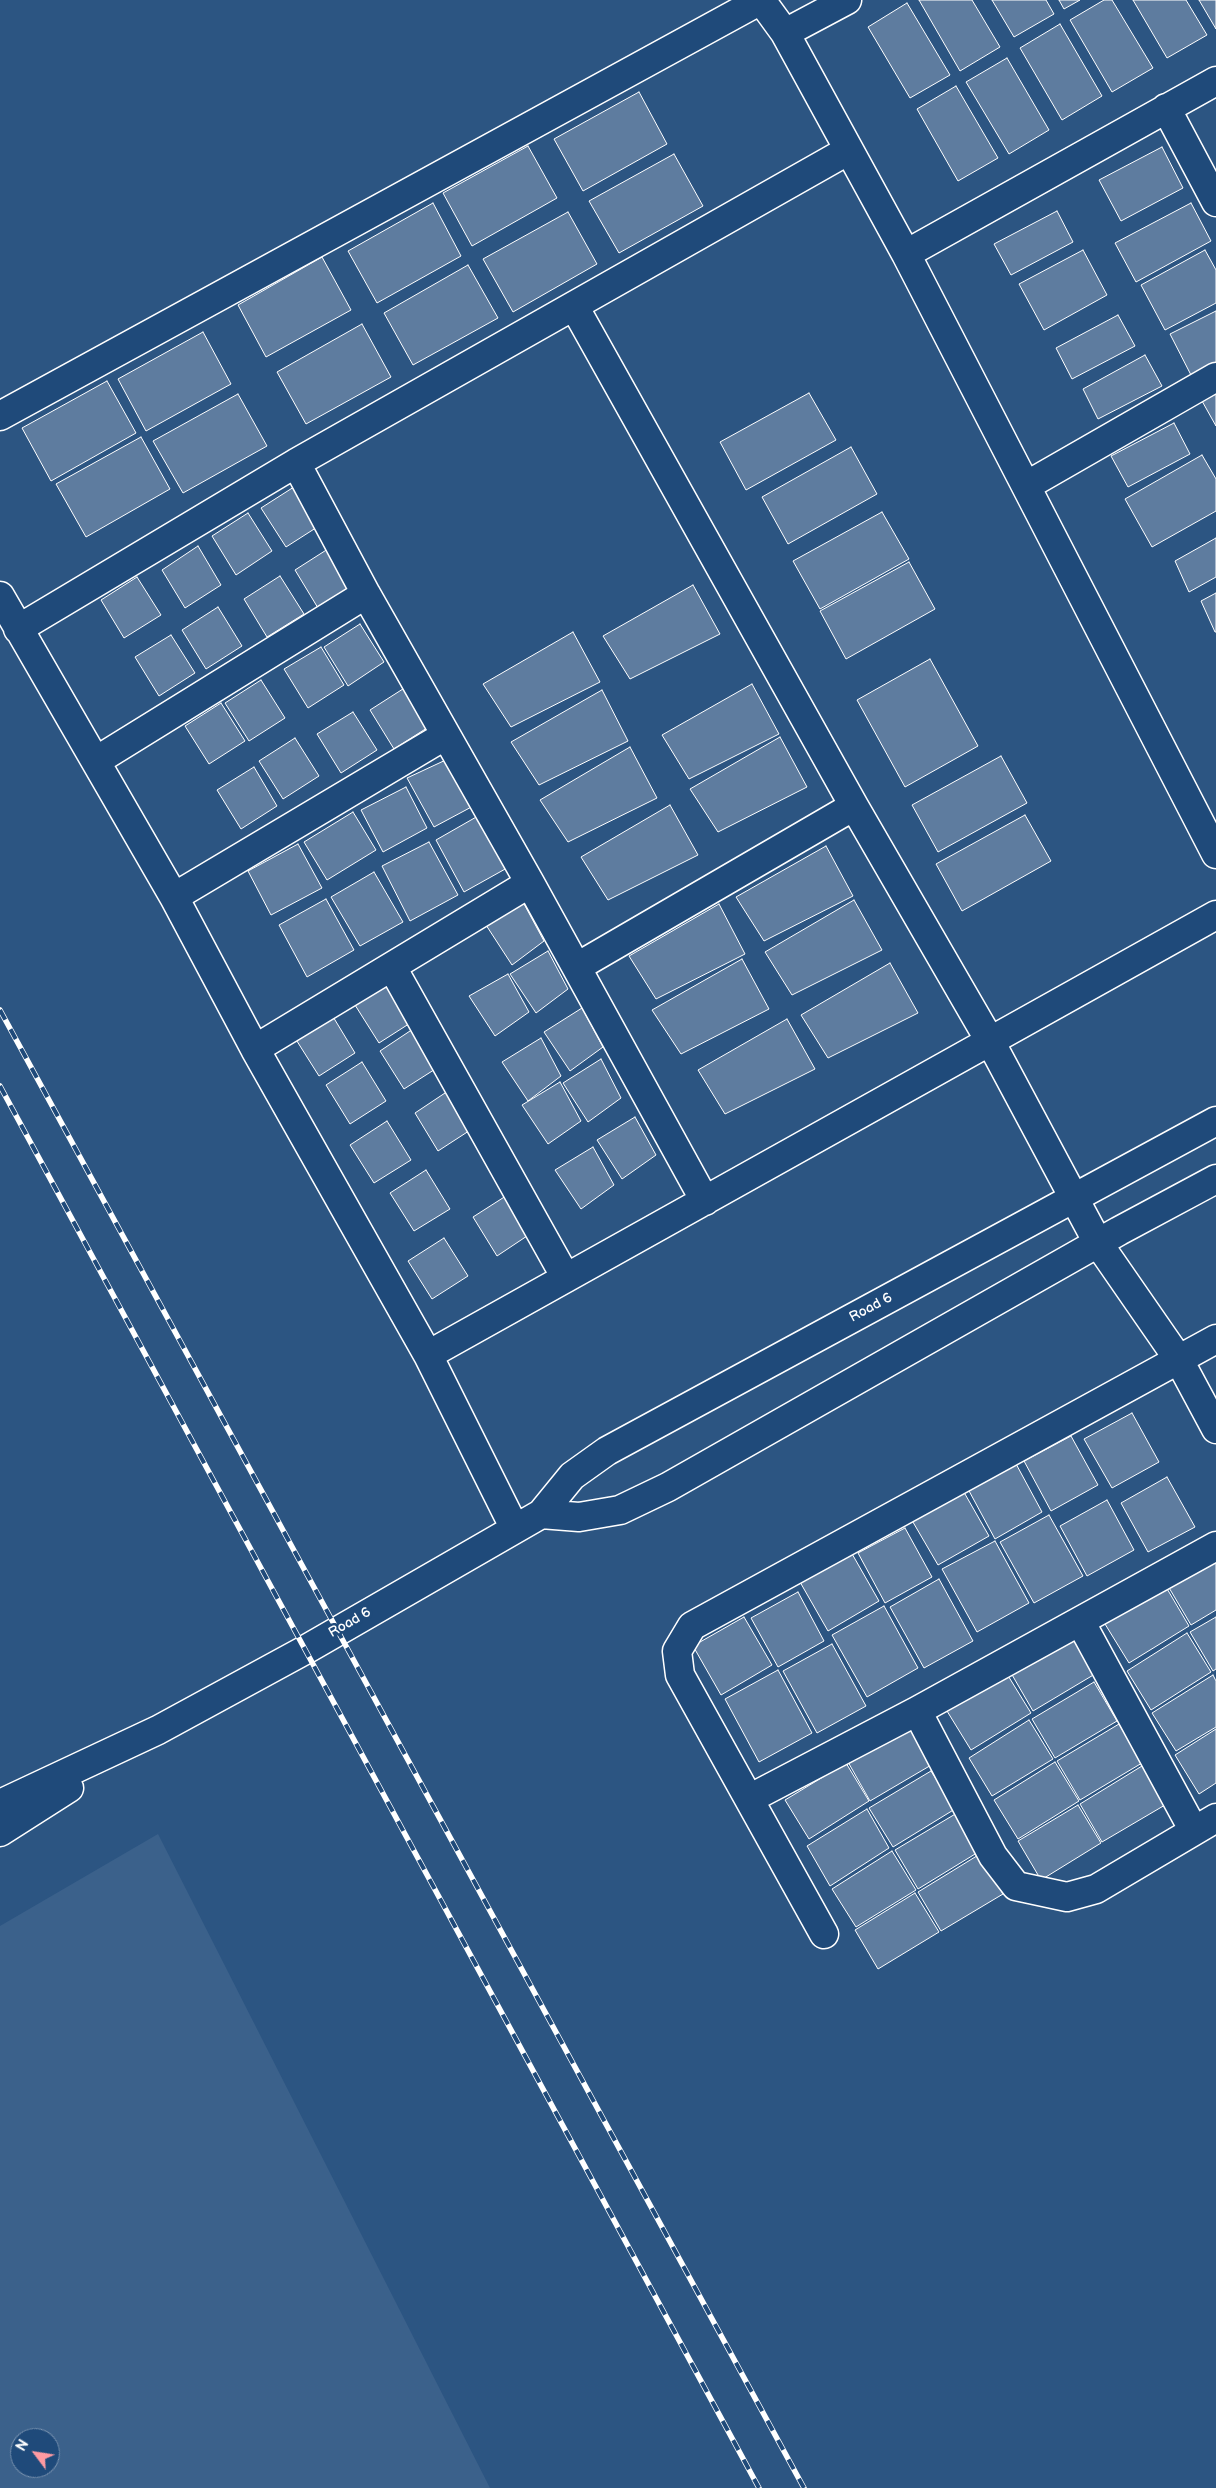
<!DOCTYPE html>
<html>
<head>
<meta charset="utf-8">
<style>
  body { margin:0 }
  #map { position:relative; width:1216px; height:2488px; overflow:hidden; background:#2c5582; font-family:"Balsamiq Sans",sans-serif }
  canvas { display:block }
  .north { position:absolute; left:10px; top:2428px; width:50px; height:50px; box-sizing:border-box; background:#1f4a7a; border:1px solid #7992af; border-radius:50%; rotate:301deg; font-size:14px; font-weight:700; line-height:20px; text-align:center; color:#fff }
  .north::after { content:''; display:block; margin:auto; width:18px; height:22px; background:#ff9aa2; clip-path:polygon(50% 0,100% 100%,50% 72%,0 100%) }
</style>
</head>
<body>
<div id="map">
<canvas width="1216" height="2488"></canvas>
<div class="north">N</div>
</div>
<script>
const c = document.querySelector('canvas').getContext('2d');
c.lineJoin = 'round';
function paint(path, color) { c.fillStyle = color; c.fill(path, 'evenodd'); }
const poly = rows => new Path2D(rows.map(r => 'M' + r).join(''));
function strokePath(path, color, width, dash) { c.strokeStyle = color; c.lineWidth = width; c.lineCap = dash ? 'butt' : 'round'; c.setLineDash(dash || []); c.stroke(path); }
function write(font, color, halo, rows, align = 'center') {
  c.font = font + ' "Balsamiq Sans",sans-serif'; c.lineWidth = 5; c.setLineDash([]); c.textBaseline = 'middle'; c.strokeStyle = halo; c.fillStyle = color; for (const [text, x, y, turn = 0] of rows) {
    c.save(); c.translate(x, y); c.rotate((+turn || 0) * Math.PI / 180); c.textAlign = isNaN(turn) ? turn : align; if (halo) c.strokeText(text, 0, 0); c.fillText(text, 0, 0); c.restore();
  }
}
const built = poly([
  [158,1834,490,2488,0,2488,0,1926],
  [20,2438,50,2438,50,2468,20,2468]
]);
const building = poly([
  [919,0,972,0,1000,47,960,71,919,0],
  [992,0,1046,0,1054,14,1014,37,992,0],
  [1059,0,1080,0,1064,9,1059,0],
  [1104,0,1112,0,1153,68,1112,92,1070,20,1104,0],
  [1133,0,1186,0,1207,35,1167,58,1133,0],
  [1199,0,1216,0,1216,29,1199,0],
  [907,3,950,75,910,98,868,27,907,3],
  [1060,24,1102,96,1062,120,1020,48,1060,24],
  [1007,58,1049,130,1009,154,966,82,1007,58],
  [956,86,998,158,958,181,917,109,956,86],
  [639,92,667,144,583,191,554,139,639,92],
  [528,146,557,198,472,246,443,193,528,146],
  [1162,147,1183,188,1121,221,1099,180,1162,147],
  [674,154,703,206,619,253,589,201,674,154],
  [433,203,461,256,377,303,348,251,433,203],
  [1191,203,1211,241,1136,282,1115,243,1191,203],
  [1057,211,1073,242,1011,275,994,244,1057,211],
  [568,212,597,264,513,312,483,259,568,212],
  [1083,250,1107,295,1044,330,1019,284,1083,250],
  [1205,250,1216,270,1216,303,1165,330,1141,285,1205,250],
  [322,257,351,310,266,357,238,305,322,257],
  [468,265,498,318,413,365,384,313,468,265],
  [1216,311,1216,365,1192,377,1170,334,1216,311],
  [1118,315,1135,346,1072,379,1056,348,1118,315],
  [362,324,391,377,306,424,277,372,362,324],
  [203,332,231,384,146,431,118,379,203,332],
  [1145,355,1162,386,1098,419,1083,389,1145,355],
  [107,381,136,433,51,481,22,428,107,381],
  [809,393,836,440,746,490,720,442,809,393],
  [238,394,267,446,183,493,153,441,238,394],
  [1216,394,1216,426,1202,401,1216,394],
  [1174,423,1190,454,1128,487,1111,456,1174,423],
  [141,437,170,489,86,537,56,484,141,437],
  [851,447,877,494,788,544,762,497,851,447],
  [1202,455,1216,479,1216,511,1152,547,1125,499,1202,455],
  [297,485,322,524,286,547,261,508,297,485],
  [882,512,909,559,820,609,793,561,882,512],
  [248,513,272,551,236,575,212,536,248,513],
  [1216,538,1216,577,1189,592,1175,561,1216,538],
  [198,546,221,585,185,608,162,570,198,546],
  [331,547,354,585,318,608,295,570,331,547],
  [909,562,935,609,846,659,820,611,909,562],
  [280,576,304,614,267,637,244,599,280,576],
  [137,577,161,615,124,638,101,600,137,577],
  [693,585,720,634,630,679,603,636,693,585],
  [1216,593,1216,632,1215,632,1201,601,1216,593],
  [218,607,242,646,206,669,182,630,218,607],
  [360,624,384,662,348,686,324,647,360,624],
  [573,632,600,682,511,727,483,684,573,632],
  [171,635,195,673,159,696,135,657,171,635],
  [321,647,344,685,308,708,284,669,321,647],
  [930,659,978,746,905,787,857,700,930,659],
  [261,680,285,718,249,741,225,703,261,680],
  [752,684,779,734,689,779,662,735,752,684],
  [406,687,430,726,394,749,370,710,406,687],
  [602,690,628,741,539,785,511,742,602,690],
  [221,703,245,741,209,764,185,726,221,703],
  [353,712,377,750,341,773,317,734,353,712],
  [780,737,807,787,718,832,690,789,780,737],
  [295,738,319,776,283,799,259,761,295,738],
  [630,747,657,798,568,842,540,800,630,747],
  [1001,756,1027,803,938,852,912,805,1001,756],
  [450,758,477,804,434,827,407,778,450,758],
  [254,767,277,806,241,829,217,790,254,767],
  [406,787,427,828,383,852,361,810,406,787],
  [670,805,698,855,608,900,581,857,670,805],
  [353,812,376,850,327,880,304,842,353,812],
  [1025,815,1051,861,962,911,936,864,1025,815],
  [478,816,507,868,464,892,436,840,478,816],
  [429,842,458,895,410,921,382,866,429,842],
  [298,844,322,888,271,915,248,871,298,844],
  [826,846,853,896,764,941,736,897,826,846],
  [374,872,403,922,360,946,331,897,374,872],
  [326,899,354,950,307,977,279,925,326,899],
  [854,900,882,950,792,995,765,952,854,900],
  [523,902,544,941,512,965,486,925,523,902],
  [719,904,745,954,656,999,629,956,719,904],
  [548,951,568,989,536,1013,510,974,548,951],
  [742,959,769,1009,681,1054,652,1010,742,959],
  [890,963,918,1013,828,1058,801,1015,890,963],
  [508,974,529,1012,495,1036,469,996,508,974],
  [392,982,415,1020,379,1043,355,1005,392,982],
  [582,1008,603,1047,570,1071,544,1032,582,1008],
  [332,1015,355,1053,319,1076,295,1038,332,1015],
  [787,1019,815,1069,725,1114,698,1070,787,1019],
  [416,1027,440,1066,404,1089,380,1051,416,1027],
  [541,1038,561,1076,528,1101,502,1062,541,1038],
  [601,1059,621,1098,588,1122,563,1083,601,1059],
  [362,1062,386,1101,350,1124,326,1085,362,1062],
  [560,1082,581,1121,548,1144,522,1105,560,1082],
  [451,1089,475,1127,438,1151,415,1113,451,1089],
  [635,1117,656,1155,622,1179,597,1140,635,1117],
  [387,1121,411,1160,374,1183,350,1145,387,1121],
  [593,1147,614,1185,581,1209,555,1170,593,1147],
  [426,1170,450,1209,414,1231,390,1193,426,1170],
  [509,1194,533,1232,497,1256,473,1217,509,1194],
  [444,1238,468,1276,432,1299,408,1261,444,1238],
  [1132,1413,1159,1462,1112,1488,1084,1439,1132,1413],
  [1071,1436,1098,1485,1051,1511,1024,1461,1071,1436],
  [1015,1462,1042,1512,995,1539,968,1489,1015,1462],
  [1167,1477,1195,1527,1148,1552,1121,1503,1167,1477],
  [961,1487,989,1536,938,1565,910,1517,961,1487],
  [1107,1500,1134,1550,1087,1576,1060,1526,1107,1500],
  [1049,1515,1083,1576,1034,1603,1000,1542,1049,1515],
  [905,1528,932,1577,885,1603,858,1553,905,1528],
  [995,1541,1029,1603,977,1632,942,1569,995,1541],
  [851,1552,879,1601,828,1631,800,1582,851,1552],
  [1216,1557,1216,1610,1191,1625,1168,1586,1216,1557],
  [939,1579,973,1641,924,1668,890,1607,939,1579],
  [1166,1587,1189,1626,1129,1663,1105,1624,1166,1587],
  [798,1592,824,1641,778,1667,751,1618,798,1592],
  [884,1606,918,1668,867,1697,832,1635,884,1606],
  [744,1617,772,1665,721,1695,693,1646,744,1617],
  [1216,1617,1216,1669,1213,1671,1190,1632,1216,1617],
  [1187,1633,1211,1672,1151,1710,1127,1671,1187,1633],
  [1073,1634,1095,1674,1033,1711,1011,1673,1073,1634],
  [832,1644,866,1706,817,1733,783,1671,832,1644],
  [778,1670,812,1733,759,1762,725,1699,778,1670],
  [1007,1674,1031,1713,971,1750,947,1711,1007,1674],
  [1213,1675,1216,1681,1216,1727,1176,1751,1152,1713,1213,1675],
  [1094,1682,1117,1721,1055,1758,1032,1719,1094,1682],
  [1029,1720,1053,1759,992,1796,969,1758,1029,1720],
  [1119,1724,1142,1763,1080,1800,1057,1761,1119,1724],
  [910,1725,933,1764,870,1801,848,1762,910,1725],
  [1216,1729,1216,1783,1199,1794,1175,1755,1216,1729],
  [1055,1762,1079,1801,1018,1839,994,1800,1055,1762],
  [846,1763,869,1801,809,1839,785,1800,846,1763],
  [1142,1766,1165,1805,1102,1842,1080,1804,1142,1766],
  [931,1771,955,1809,893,1847,869,1808,931,1771],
  [1078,1805,1101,1843,1041,1880,1018,1841,1078,1805],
  [867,1809,889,1848,830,1886,807,1846,867,1809],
  [957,1813,980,1851,918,1889,895,1850,957,1813],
  [892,1851,916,1890,856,1927,832,1889,892,1851],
  [980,1854,1003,1894,941,1931,918,1892,980,1854],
  [915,1893,939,1932,878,1969,855,1930,915,1893]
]);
const minor = poly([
  [785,33,847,0],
  [1166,108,1216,202],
  [906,254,1216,81],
  [574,306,854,806,990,1041,1098,1243,1179,1360,1216,1429],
  [0,416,761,0,785,33,906,254,1216,854],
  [296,463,366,594,530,883,705,1201],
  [1026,486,1216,377],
  [0,596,174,897,255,1049],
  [18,629,296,463,849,150],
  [96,761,366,594],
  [174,897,446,735],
  [392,967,566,1278],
  [577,967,854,806],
  [428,1355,1216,915],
  [541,1514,579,1517,620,1510,668,1487,1119,1231,1216,1179],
  [515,1529,428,1355,255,1049,530,883],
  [1080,1621,1194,1831],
  [917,1711,993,1856,1016,1886,1067,1897,1096,1889,1216,1818],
  [749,1799,917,1711,1216,1546],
  [0,1804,158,1730,305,1650,541,1514,572,1476,607,1451,1216,1121],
  [0,1832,69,1788],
  [824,1934,680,1675,677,1651,692,1626,1216,1339]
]);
const rail = poly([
  [0,1010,804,2488],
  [0,1086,759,2488]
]);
const streetNames = [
  ["Road 6",871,1308,-28],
  ["Road 6",350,1623,-30]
];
paint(built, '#3b618b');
paint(building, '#5e7c9f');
strokePath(building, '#fff', 1);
strokePath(minor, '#fff', 31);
strokePath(minor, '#1f4a7a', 28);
strokePath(rail, '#fff', 5.5);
strokePath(rail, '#1f4a7a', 4, [11]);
write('14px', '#fff', '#1f4a7a', streetNames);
</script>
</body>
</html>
